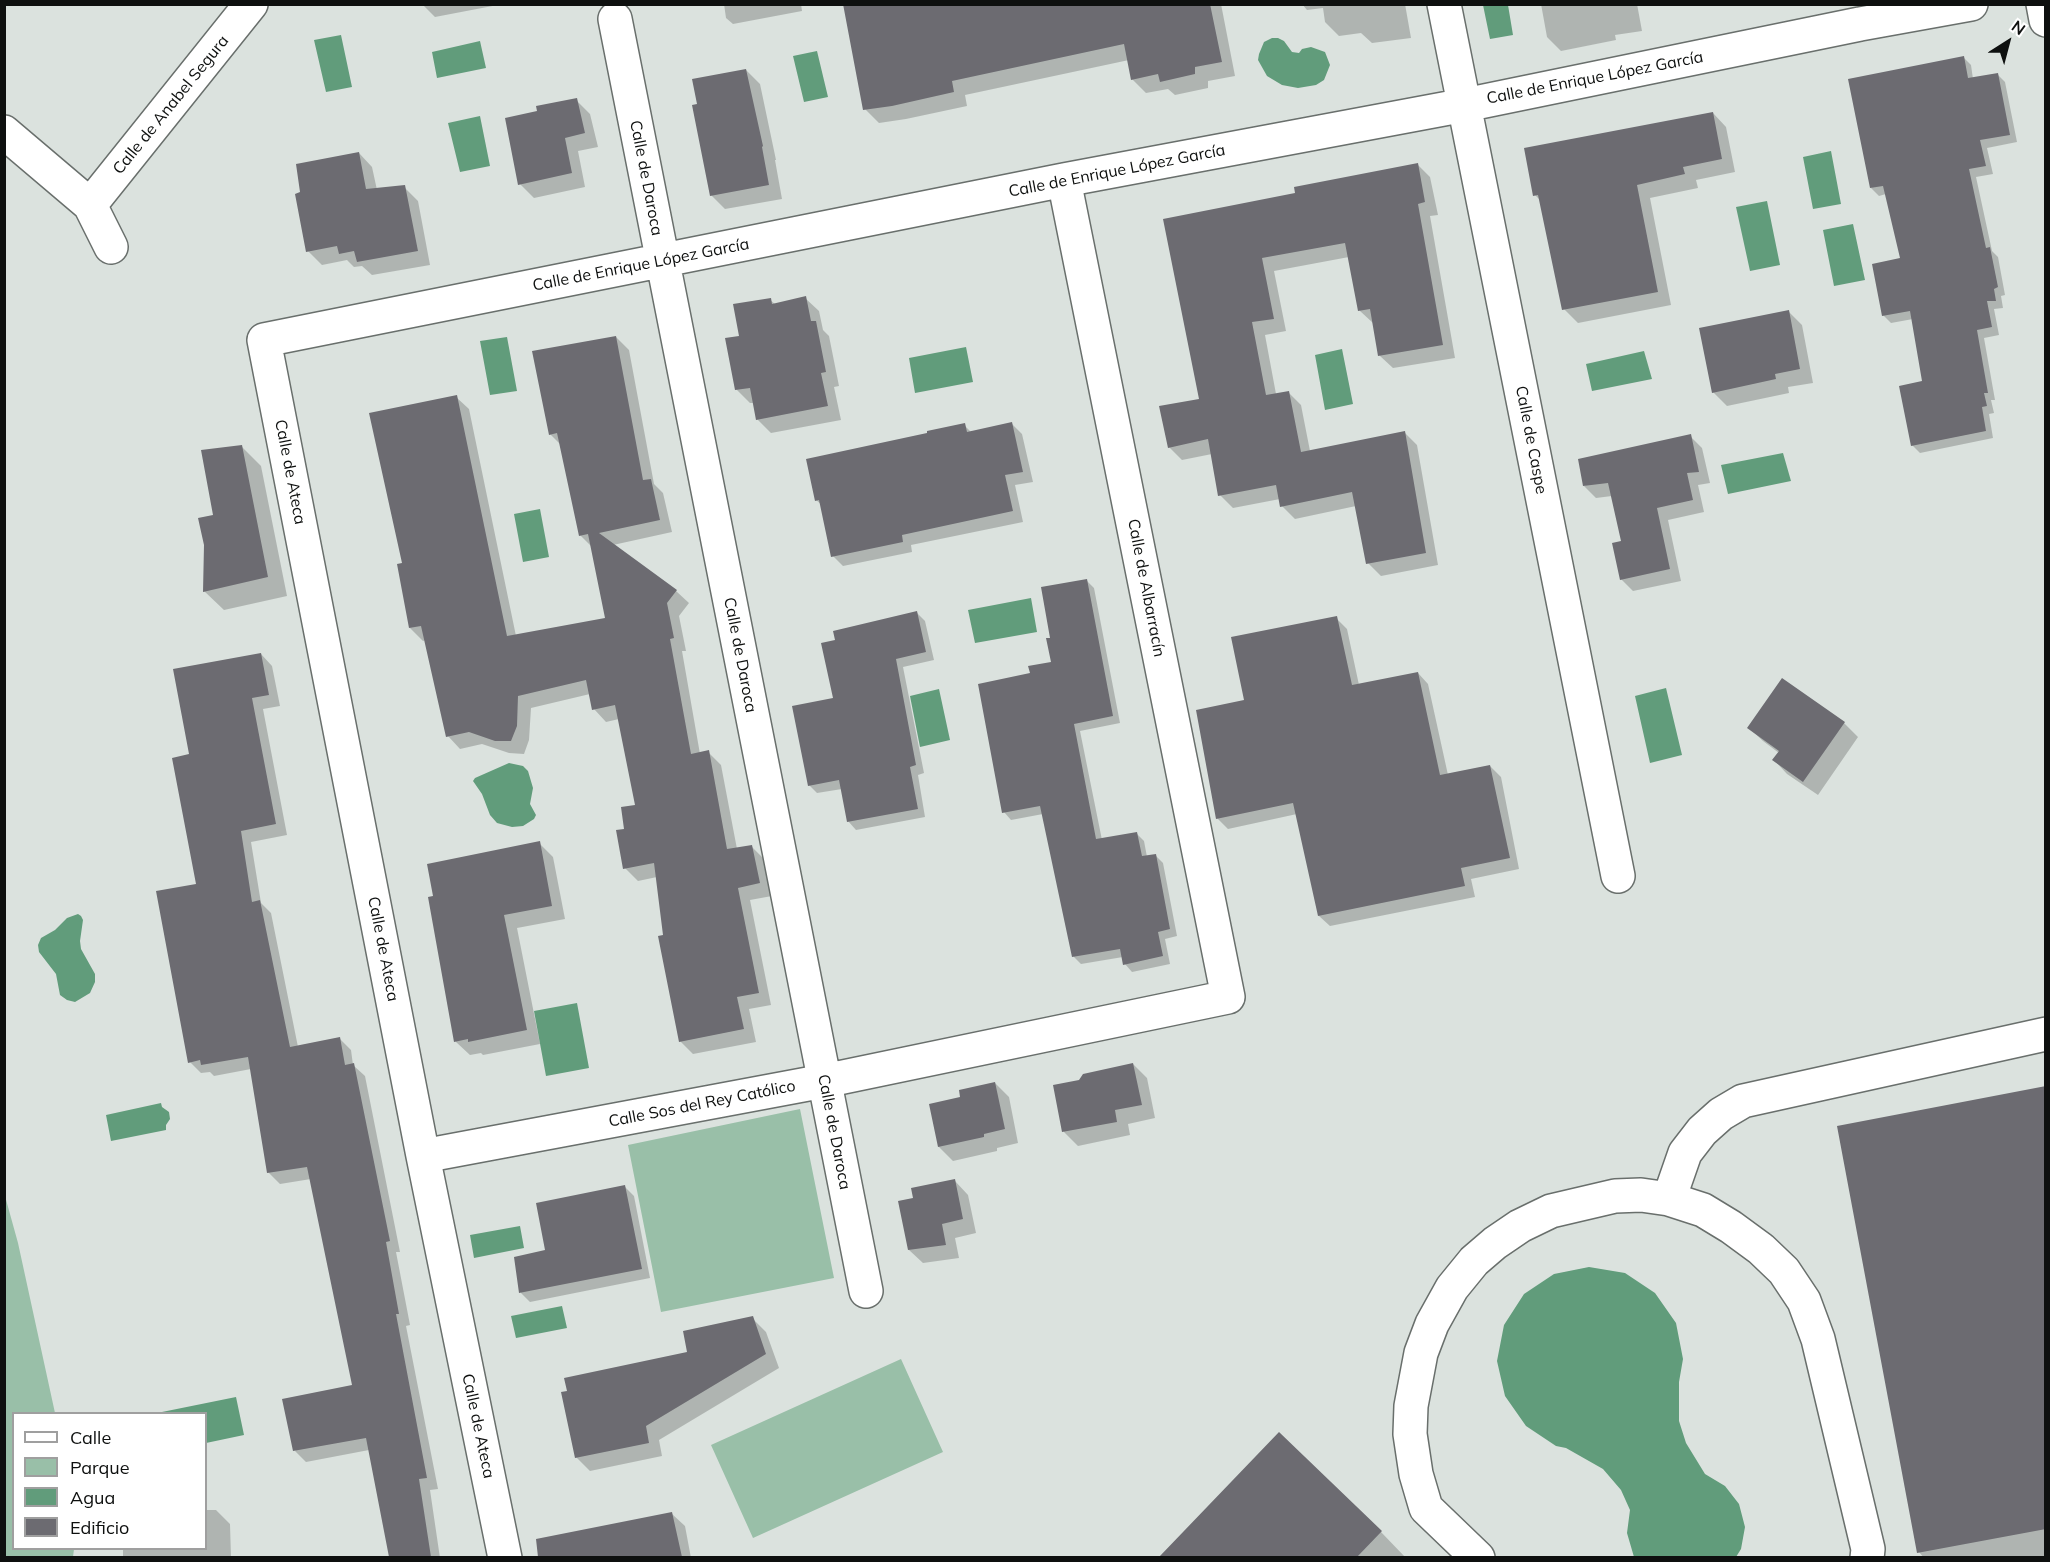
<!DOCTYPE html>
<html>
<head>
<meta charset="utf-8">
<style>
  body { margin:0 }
  #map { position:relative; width:2050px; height:1562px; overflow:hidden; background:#dbe2de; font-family:Mulish,sans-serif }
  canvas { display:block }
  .frame { position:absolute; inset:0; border:6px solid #0e100f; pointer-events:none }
  .legend { position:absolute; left:12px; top:1412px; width:195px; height:138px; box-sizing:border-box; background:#fff; border:2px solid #9f9f9f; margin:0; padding:8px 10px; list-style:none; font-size:18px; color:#0e100f }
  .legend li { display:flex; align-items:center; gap:12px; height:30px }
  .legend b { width:30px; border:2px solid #9f9f9f }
  .north { position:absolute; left:1978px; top:12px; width:60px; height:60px; -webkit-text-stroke:4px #fff; paint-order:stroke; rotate:36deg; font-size:16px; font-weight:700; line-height:24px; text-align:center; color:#0e100f }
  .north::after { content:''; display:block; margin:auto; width:21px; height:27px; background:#0e100f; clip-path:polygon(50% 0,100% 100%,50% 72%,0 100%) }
</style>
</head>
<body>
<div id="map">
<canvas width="2050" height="1562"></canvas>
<div class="frame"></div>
<ul class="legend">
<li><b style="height:8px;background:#fff"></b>Calle</li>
<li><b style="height:16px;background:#99bfa8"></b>Parque</li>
<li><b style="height:16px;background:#619c7b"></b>Agua</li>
<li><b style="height:16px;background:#6c6b71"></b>Edificio</li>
</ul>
<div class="north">N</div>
</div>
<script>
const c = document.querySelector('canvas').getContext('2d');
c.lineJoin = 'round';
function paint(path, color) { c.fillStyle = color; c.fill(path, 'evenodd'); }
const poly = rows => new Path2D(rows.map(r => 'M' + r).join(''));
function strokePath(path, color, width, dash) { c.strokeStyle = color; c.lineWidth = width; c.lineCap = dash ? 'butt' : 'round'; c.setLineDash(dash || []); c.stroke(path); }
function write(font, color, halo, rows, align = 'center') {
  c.font = font + ' Mulish,sans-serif'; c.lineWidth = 6; c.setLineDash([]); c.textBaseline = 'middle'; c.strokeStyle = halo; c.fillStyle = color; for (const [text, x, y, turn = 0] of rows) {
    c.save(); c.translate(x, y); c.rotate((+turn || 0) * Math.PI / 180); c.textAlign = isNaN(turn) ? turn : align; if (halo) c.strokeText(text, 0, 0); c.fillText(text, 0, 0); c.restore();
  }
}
const green = poly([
  [800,1109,834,1278,661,1312,628,1145],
  [5,1196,18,1243,55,1413,14,1414,14,1548,74,1549,73,1557,5,1557],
  [901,1359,943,1452,753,1538,711,1445]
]);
const water = poly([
  [1483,5,1508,5,1513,35,1490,39],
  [341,35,352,87,326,92,314,40],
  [1272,38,1278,38,1284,41,1292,52,1299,53,1302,49,1311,47,1325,52,1330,65,1324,80,1316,85,1298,88,1282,85,1267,76,1258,60,1259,54,1264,42],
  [480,41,486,68,437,78,432,52],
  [817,51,828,97,804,102,793,56],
  [480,116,490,166,460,172,448,123],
  [1831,151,1841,204,1813,209,1803,157],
  [1767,201,1780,265,1750,271,1736,207],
  [1853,224,1865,280,1834,286,1823,230],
  [507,337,517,391,490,395,480,341],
  [966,347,973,382,915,393,909,358],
  [1342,349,1353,404,1325,410,1315,355],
  [1644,351,1652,379,1592,391,1586,364],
  [1783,453,1791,481,1728,494,1721,465],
  [540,509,549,557,523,562,514,514],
  [1031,598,1037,632,975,643,968,610],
  [1666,688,1682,755,1650,763,1635,696],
  [939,689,950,740,920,747,910,696],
  [509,763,523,766,528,771,533,788,530,804,536,815,534,819,523,826,512,827,497,823,490,815,482,794,473,781,475,778],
  [78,914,81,916,83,920,80,941,81,949,95,974,95,982,90,993,75,1002,67,1000,60,995,56,974,39,952,38,945,41,938,55,930,67,918],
  [577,1003,589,1068,546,1076,534,1011],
  [161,1103,162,1107,169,1112,170,1119,166,1125,166,1130,111,1141,106,1115],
  [520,1226,524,1248,474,1258,470,1235],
  [1589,1267,1625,1273,1655,1293,1676,1323,1683,1359,1679,1382,1679,1421,1686,1443,1705,1474,1725,1486,1739,1504,1745,1527,1741,1549,1736,1557,1634,1557,1627,1533,1630,1510,1621,1490,1603,1469,1566,1448,1556,1446,1526,1426,1505,1396,1497,1361,1504,1325,1524,1294,1554,1274],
  [562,1306,567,1328,516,1338,511,1316],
  [236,1397,244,1435,206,1443,206,1414,157,1413]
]);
const shadow = poly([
  [422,4,503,4,435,17],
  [724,4,801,4,802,11,733,24,726,18],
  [850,4,1221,4,1235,76,1208,81,1208,88,1175,95,1168,89,1146,93,1132,79,1129,60,965,95,967,106,906,119,879,123,865,109],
  [1302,4,1405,4,1411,38,1372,43,1361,33,1339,36,1325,22,1323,8,1307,10],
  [1541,4,1637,4,1642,31,1615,35,1616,40,1561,51,1547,37],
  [1963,57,1971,65,1973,79,1997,74,2005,82,2017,142,1987,148,1993,174,1976,177,1992,251,1998,257,2005,295,2001,296,2003,308,1994,309,1999,335,1984,338,1995,400,1991,400,1994,413,1989,414,1993,438,1920,453,1912,445,1924,383,1913,319,1891,323,1883,315,1902,260,1886,194,1879,196,1871,188],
  [746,70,760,84,776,160,775,160,782,199,725,209,711,195,699,105],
  [576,100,590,114,598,147,578,151,585,187,534,198,520,184,539,113],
  [1713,113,1726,127,1735,172,1696,180,1698,188,1650,198,1671,305,1578,323,1564,309,1542,202,1535,195],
  [359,153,372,167,377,190,404,187,418,201,430,265,372,275,362,266,354,267,347,260,322,265,308,251],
  [1417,164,1430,177,1438,215,1430,216,1455,358,1393,368,1380,356,1373,323,1360,311,1349,257,1274,271,1286,331,1265,335,1276,394,1288,392,1301,405,1310,451,1404,432,1417,445,1438,565,1381,576,1368,563,1356,506,1295,519,1282,506,1280,499,1233,508,1220,495,1212,454,1182,460,1169,447,1201,400,1165,220,1296,194],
  [805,298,819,311,823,330,829,336,839,386,834,387,841,420,771,433,757,419,754,403,750,403,736,389,741,337,770,300,775,304],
  [1788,311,1802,325,1813,383,1788,387,1789,393,1727,406,1713,392],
  [616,337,629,350,654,484,663,493,672,532,613,545,676,591,689,603,679,616,686,651,682,651,700,754,708,752,721,765,737,849,751,846,764,859,772,896,750,900,771,1005,749,1009,756,1042,693,1054,680,1041,657,877,638,881,625,868,626,830,636,806,619,719,606,722,594,709,590,694,531,708,529,740,524,754,509,753,482,744,460,749,448,736,426,640,423,641,410,628,403,564,456,397,469,409,516,636,607,619,592,547,580,535,561,445,550,434],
  [1012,424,1022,434,1033,482,1015,485,1023,522,911,545,912,552,843,566,833,556,822,505,816,500,964,425,972,433],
  [1690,436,1702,448,1710,483,1698,485,1704,512,1668,520,1681,581,1633,591,1621,579,1622,542,1612,496,1596,498,1584,486],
  [242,447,261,466,287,596,224,610,204,591,215,516],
  [1087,581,1094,588,1120,723,1080,731,1102,840,1136,833,1144,841,1147,857,1155,855,1163,863,1177,936,1165,939,1170,964,1132,972,1125,964,1123,957,1081,964,1074,957,1043,814,1011,820,1004,812,1032,675,1053,663,1052,639],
  [917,613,925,621,934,660,903,667,924,773,918,775,925,817,856,830,848,821,842,789,817,793,809,785,835,700,837,642],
  [1336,618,1347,629,1359,685,1418,673,1428,684,1448,775,1490,766,1501,777,1519,869,1471,879,1475,897,1330,926,1319,916,1297,814,1228,829,1217,818,1246,701],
  [261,654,272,666,280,706,263,709,287,835,251,842,261,903,271,913,298,1047,339,1038,351,1050,353,1065,365,1076,400,1252,396,1252,410,1325,406,1326,438,1489,430,1490,440,1558,390,1558,369,1450,306,1462,295,1451,354,1386,311,1179,280,1184,268,1172,251,1069,214,1076,210,1072,201,1073,190,1062,197,885,190,756],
  [1844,723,1858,737,1818,795,1787,774,1774,760,1779,753,1763,741,1749,728],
  [539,843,553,857,565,919,517,928,540,1044,483,1055,481,1053,470,1055,456,1042,430,898],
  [1133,1064,1147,1078,1155,1118,1128,1124,1130,1135,1078,1146,1064,1132,1054,1086,1080,1081],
  [995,1083,1009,1097,1018,1143,997,1148,997,1151,953,1161,939,1147,931,1105,962,1099],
  [2046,1088,2046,1558,1924,1558,1919,1552],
  [955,1181,968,1195,976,1233,955,1238,959,1258,923,1263,909,1250,915,1199],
  [625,1187,634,1196,650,1278,530,1302,521,1293,515,1258,547,1251],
  [752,1318,766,1332,779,1368,659,1440,662,1456,590,1471,576,1457,689,1353],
  [1279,1435,1381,1532,1406,1558,1161,1558],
  [206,1510,216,1510,230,1524,231,1558,123,1558,123,1548,206,1548],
  [672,1514,685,1526,691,1558,587,1558,582,1532]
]);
const building = poly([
  [843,4,1210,4,1222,62,1195,67,1195,74,1160,82,1158,74,1131,80,1124,44,952,81,954,92,892,106,863,110],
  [1964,56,1968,78,1998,73,2010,135,1980,140,1986,166,1969,169,1986,248,1990,247,1998,287,1994,289,1996,301,1987,301,1992,327,1977,330,1988,393,1984,393,1987,406,1982,407,1986,431,1911,446,1899,386,1922,381,1910,311,1882,316,1872,264,1900,258,1883,186,1870,188,1848,79],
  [746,69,763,146,762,147,769,185,710,196,692,105,697,104,692,79],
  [577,98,585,133,565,138,572,173,518,185,505,118,537,111,536,106],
  [1713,112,1722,159,1683,167,1685,174,1637,185,1658,292,1562,310,1538,195,1533,196,1524,148],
  [359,152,366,189,405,185,418,251,357,262,354,251,339,254,337,246,306,252,295,194,300,192,296,164],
  [1418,163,1425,202,1418,204,1443,345,1378,356,1370,309,1358,311,1345,243,1262,258,1274,319,1252,322,1266,395,1289,391,1301,452,1405,431,1426,553,1366,564,1352,492,1280,507,1276,485,1218,496,1208,439,1168,448,1159,406,1199,399,1163,219,1295,193,1294,187],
  [806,296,811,321,816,321,826,372,821,373,828,406,756,420,750,388,735,390,725,338,739,336,733,304,771,298,772,304],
  [1789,310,1800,369,1775,374,1776,379,1712,393,1699,328],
  [616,336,643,480,651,479,660,520,599,533,677,590,667,603,674,638,670,639,691,754,709,750,727,849,752,845,760,883,738,888,759,993,737,997,744,1029,679,1042,658,936,663,935,654,863,623,869,616,830,624,829,621,807,635,805,615,705,592,710,586,680,518,696,517,726,511,741,495,741,469,732,446,737,421,626,409,628,397,564,402,563,369,413,457,395,507,636,605,618,588,534,579,536,557,433,549,435,532,351],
  [1012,422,1023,472,1005,475,1013,511,902,535,903,542,831,557,819,500,815,501,806,459,927,433,927,431,965,423,967,432],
  [1691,434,1699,472,1687,473,1693,500,1657,508,1670,569,1620,580,1612,543,1621,541,1608,483,1583,486,1578,459],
  [242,445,268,577,203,592,204,545,198,518,213,515,201,450],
  [1087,579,1113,716,1074,724,1096,839,1137,832,1142,856,1156,854,1170,929,1158,932,1163,956,1123,965,1120,949,1072,957,1040,806,1002,813,978,684,1030,673,1028,666,1051,662,1046,638,1050,638,1041,587],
  [917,611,926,652,896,659,916,765,910,767,918,809,847,822,839,780,808,786,792,706,833,698,821,643,835,640,833,631],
  [1337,616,1352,685,1418,672,1440,775,1490,765,1510,858,1461,868,1465,886,1318,916,1293,803,1216,819,1196,710,1244,700,1231,637],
  [261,653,269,695,252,698,276,824,241,831,252,902,260,900,290,1047,340,1037,345,1065,354,1063,390,1241,386,1242,399,1314,396,1314,427,1478,419,1479,431,1557,389,1557,366,1438,293,1451,282,1399,352,1385,307,1167,267,1173,248,1057,201,1065,200,1060,188,1063,156,891,196,884,172,758,189,754,173,669],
  [1782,678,1845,722,1803,782,1772,760,1779,751,1747,728],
  [540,841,552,906,504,915,527,1030,468,1042,468,1039,454,1042,428,897,433,896,427,864],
  [1133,1063,1142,1105,1115,1110,1117,1122,1062,1132,1053,1085,1079,1080,1083,1074],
  [995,1082,1005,1129,984,1134,984,1137,938,1147,929,1104,960,1097,959,1090],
  [2046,1086,2046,1529,1917,1553,1837,1126],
  [955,1179,963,1219,942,1224,946,1245,908,1250,898,1201,913,1198,911,1188],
  [625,1185,642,1269,519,1293,514,1257,545,1250,536,1203],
  [753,1316,766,1354,646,1426,649,1443,575,1458,561,1392,567,1391,564,1378,687,1352,683,1331],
  [1279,1432,1382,1531,1357,1557,1159,1557],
  [672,1512,682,1557,538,1557,536,1539]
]);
const street = poly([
  [1444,4,1618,876],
  [2043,4,2046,20],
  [615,19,866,1291],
  [4,132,90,205],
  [111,247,90,205,251,4],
  [423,1156,824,1081,1228,997,1064,180],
  [1669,1199,1685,1153,1702,1131,1721,1114,1743,1101,2046,1034],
  [505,1558,423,1156,264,340,1064,180,1465,105,1860,24,1971,4],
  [1478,1558,1426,1508,1416,1474,1410,1434,1411,1406,1421,1353,1432,1324,1452,1288,1474,1261,1495,1243,1520,1226,1551,1211,1615,1196,1641,1195,1669,1199,1703,1210,1731,1227,1761,1249,1784,1271,1804,1301,1818,1339,1868,1549,1867,1558]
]);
const streetNames = [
  ["Calle de Enrique López García",1595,78,-11],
  ["Calle de Anabel Segura",171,105,-51],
  ["Calle de Enrique López García",1117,171,-11],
  ["Calle de Daroca",646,178,79],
  ["Calle de Enrique López García",641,265,-11],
  ["Calle de Caspe",1531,440,79],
  ["Calle de Ateca",290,472,79],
  ["Calle de Albarracín",1146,588,79],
  ["Calle de Daroca",740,655,79],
  ["Calle de Ateca",383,949,79],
  ["Calle Sos del Rey Católico",702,1104,-11],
  ["Calle de Daroca",834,1132,79],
  ["Calle de Ateca",478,1426,78]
];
paint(green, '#99bfa8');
paint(water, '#619c7b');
paint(shadow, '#0003');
paint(building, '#6c6b71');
strokePath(street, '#696f6c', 36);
strokePath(street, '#fff', 33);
write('16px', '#0e100f', '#fff', streetNames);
</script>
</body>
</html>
